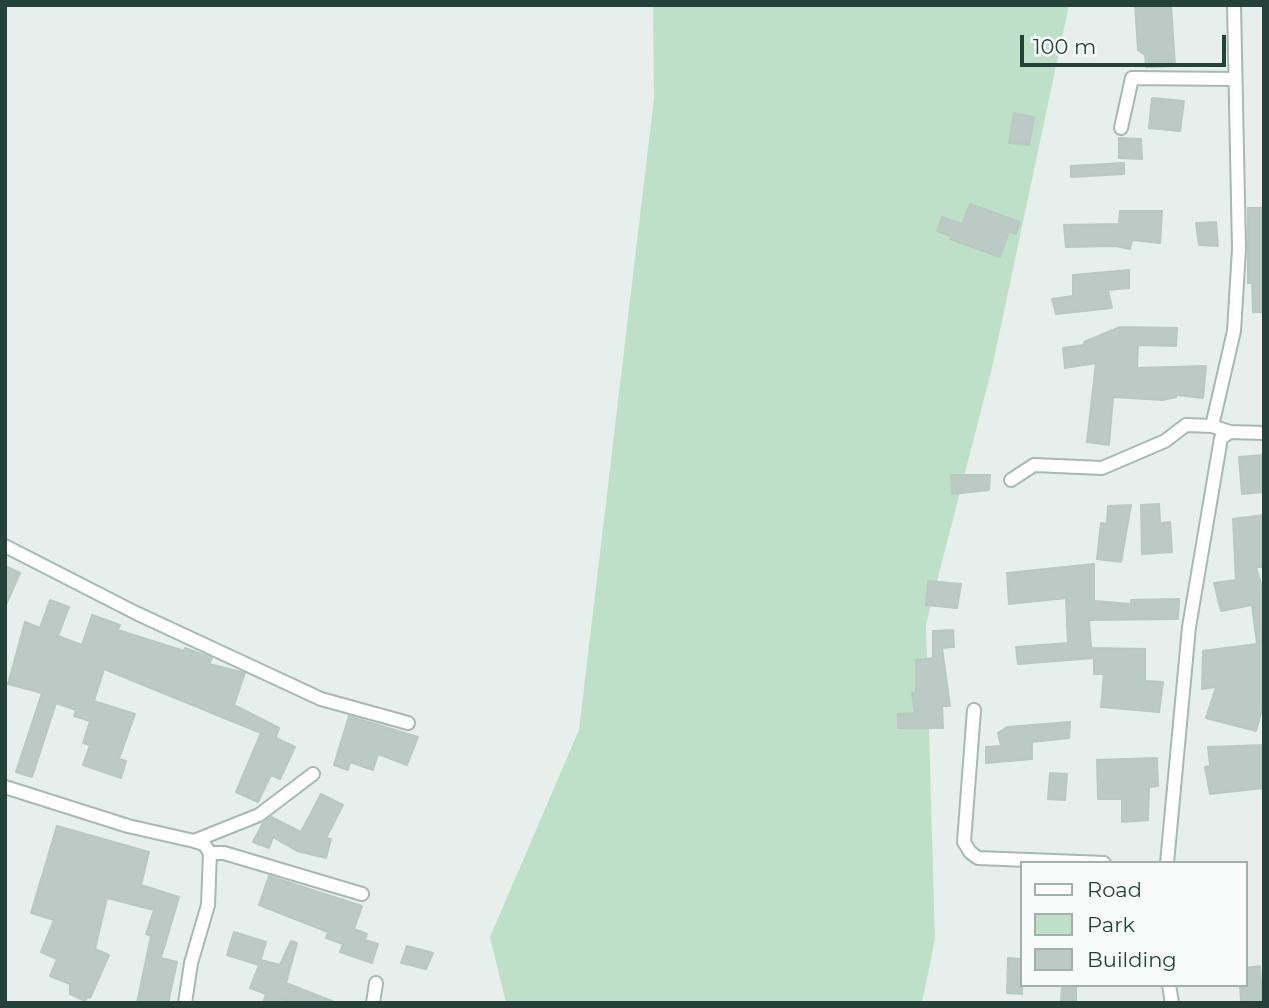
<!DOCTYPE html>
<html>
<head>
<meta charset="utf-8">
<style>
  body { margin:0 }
  #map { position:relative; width:1269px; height:1008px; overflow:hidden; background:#e6efeb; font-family:Montserrat,sans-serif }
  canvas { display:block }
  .frame { position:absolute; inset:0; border:7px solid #24423a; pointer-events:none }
  .legend { position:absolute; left:1020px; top:861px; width:228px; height:126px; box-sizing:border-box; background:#f7fbf9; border:2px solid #a3b1ad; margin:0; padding:9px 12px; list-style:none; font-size:21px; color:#24423a }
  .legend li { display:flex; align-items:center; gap:14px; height:35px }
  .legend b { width:35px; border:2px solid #a3b1ad }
  .scale { position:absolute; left:1020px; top:35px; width:206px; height:32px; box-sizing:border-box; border:4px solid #24423a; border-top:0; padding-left:9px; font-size:21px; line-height:24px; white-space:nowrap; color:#24423a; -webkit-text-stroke:5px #f7fbf9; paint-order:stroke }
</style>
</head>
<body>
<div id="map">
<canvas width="1269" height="1008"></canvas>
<div class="frame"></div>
<ul class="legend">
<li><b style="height:9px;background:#fff"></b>Road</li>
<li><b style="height:19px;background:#bfe0c8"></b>Park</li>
<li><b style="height:19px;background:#bbcac4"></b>Building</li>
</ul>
<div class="scale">100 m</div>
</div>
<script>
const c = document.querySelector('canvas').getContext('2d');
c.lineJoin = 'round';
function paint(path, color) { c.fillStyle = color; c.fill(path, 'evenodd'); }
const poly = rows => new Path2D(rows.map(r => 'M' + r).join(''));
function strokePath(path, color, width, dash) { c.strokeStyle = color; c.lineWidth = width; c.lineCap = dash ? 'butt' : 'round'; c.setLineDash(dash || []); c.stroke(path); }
const green = poly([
  [653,5,1069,5,992,368,926,624,935,939,922,1003,506,1003,490,937,579,730,654,98]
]);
const building = poly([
  [1135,5,1171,5,1175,66,1146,67,1145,55,1138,50,1135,5],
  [1152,98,1184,101,1180,131,1149,128,1152,98],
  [1014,113,1034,117,1029,145,1009,143,1014,113],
  [1119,138,1141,139,1142,159,1119,158,1119,138],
  [1124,163,1124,174,1071,177,1071,166,1124,163],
  [970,204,1020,222,1016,234,1009,232,1000,257,950,239,951,236,937,231,942,217,962,224,970,204],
  [1248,208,1264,208,1264,312,1253,312,1252,283,1248,283,1248,208],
  [1120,211,1162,211,1160,243,1132,240,1130,249,1115,246,1066,247,1064,225,1119,224,1120,211],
  [1216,222,1218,246,1199,245,1196,223,1216,222],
  [1129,270,1129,288,1108,290,1112,308,1056,314,1052,299,1073,296,1073,275,1129,270],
  [1120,327,1177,328,1176,346,1138,345,1137,368,1206,366,1203,398,1176,395,1176,397,1163,400,1113,397,1109,445,1087,442,1096,363,1065,368,1063,348,1084,345,1084,342,1120,327],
  [1264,455,1264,492,1242,494,1239,457,1264,455],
  [951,475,990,475,989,490,952,494,951,475],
  [1159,504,1160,523,1170,522,1172,552,1142,554,1141,505,1159,504],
  [1131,505,1121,562,1097,559,1101,523,1107,524,1108,506,1131,505],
  [1264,515,1264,567,1256,567,1264,594,1264,642,1257,643,1252,605,1221,611,1214,583,1236,580,1233,519,1264,515],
  [1094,564,1094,601,1131,604,1131,600,1179,599,1178,619,1089,620,1091,648,1145,649,1145,681,1163,682,1159,712,1101,707,1104,674,1094,674,1094,658,1018,664,1016,647,1068,643,1066,598,1009,604,1007,573,1094,564],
  [5,566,20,573,5,607,5,566],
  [928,581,961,584,957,608,926,605,928,581],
  [50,600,69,607,58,636,82,645,92,615,120,625,118,630,184,651,185,648,212,658,209,664,245,673,234,705,279,728,276,738,295,747,280,779,271,775,258,802,236,792,261,733,104,669,94,701,135,714,119,759,126,761,121,778,83,765,90,745,83,743,90,721,74,716,76,710,56,703,32,777,16,772,42,693,8,684,25,622,40,628,50,600],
  [953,630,954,647,942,648,950,706,942,706,943,728,898,728,898,714,915,713,912,693,916,693,916,660,933,658,933,631,953,630],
  [1264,643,1264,702,1256,731,1206,718,1216,687,1202,689,1203,651,1264,643],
  [349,716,418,737,407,765,378,754,373,770,350,762,348,770,334,765,349,716],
  [1070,722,1069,738,1032,742,1032,759,986,763,986,747,1001,746,998,733,1007,727,1070,722],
  [1264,745,1264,788,1210,794,1205,767,1210,766,1208,747,1264,745],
  [1157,758,1158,786,1149,787,1148,820,1122,822,1122,799,1098,799,1097,760,1157,758],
  [1050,773,1067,774,1065,800,1048,799,1050,773],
  [321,794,343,805,326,838,331,839,326,858,297,851,273,837,269,848,253,842,263,823,271,817,301,832,321,794],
  [57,826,149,852,141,885,179,897,161,958,177,962,168,1003,137,1003,151,936,146,934,154,910,107,898,95,949,109,955,90,998,87,997,85,1001,70,994,70,984,50,976,57,959,41,952,54,920,31,913,57,826],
  [269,876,362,906,354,929,367,934,365,940,378,944,372,963,340,952,343,944,326,938,328,932,259,905,269,876],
  [234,932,266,942,259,965,227,955,234,932],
  [291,941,297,943,286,983,337,1003,292,1003,281,999,280,1003,263,1003,266,994,250,988,261,960,280,965,291,941],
  [407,946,433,953,426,969,401,963,407,946],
  [1008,958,1022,959,1022,994,1007,993,1008,958],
  [1260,966,1262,1003,1241,1003,1240,985,1246,985,1246,968,1260,966],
  [1062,985,1076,985,1076,1003,1061,1003,1062,985]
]);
const street = poly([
  [1121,128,1132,78,1234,79],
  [1230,432,1264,433],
  [1011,480,1034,465,1102,468,1165,441,1186,425,1212,426],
  [5,546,136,613,321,699,408,723],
  [974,710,964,842,970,852,978,858,1104,863],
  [5,787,128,826,194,841,204,844,210,853,224,853,362,894],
  [194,841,259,815,313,774],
  [1167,863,1189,627,1221,438,1230,432,1212,426,1234,331,1239,249,1234,5],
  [1169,985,1172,1003],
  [185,1003,191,963,208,905,210,853],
  [373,1003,376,983]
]);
paint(green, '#bfe0c8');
paint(building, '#bbcac4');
strokePath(building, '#b8c9c2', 2);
strokePath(street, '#a8b8b2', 16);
strokePath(street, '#fff', 12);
</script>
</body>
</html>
